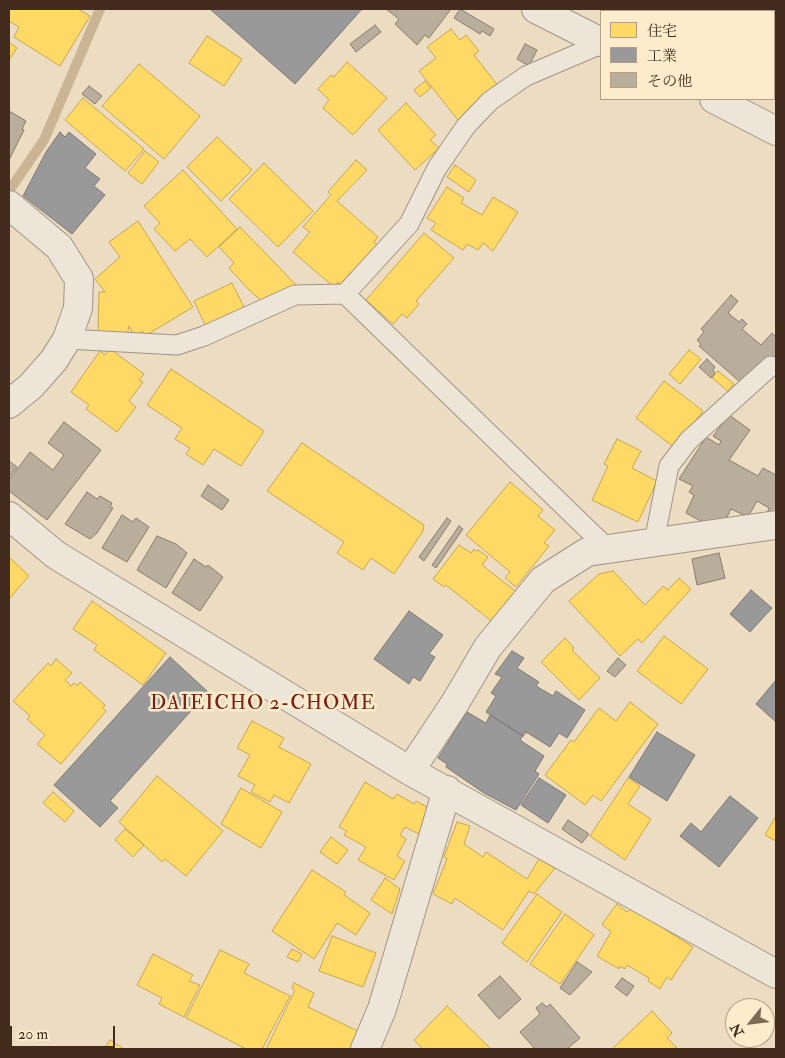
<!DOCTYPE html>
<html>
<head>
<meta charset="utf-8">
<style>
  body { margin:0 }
  #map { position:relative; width:785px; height:1058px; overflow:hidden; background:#ebdcc2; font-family:"IM FELL Double Pica","Noto Serif JP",serif }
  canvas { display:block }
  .frame { position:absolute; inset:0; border:10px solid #432b1d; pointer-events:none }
  .legend { position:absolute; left:600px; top:10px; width:175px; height:90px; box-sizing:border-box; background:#fdeccc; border:1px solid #b39f86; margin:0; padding:6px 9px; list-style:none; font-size:15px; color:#432b1d }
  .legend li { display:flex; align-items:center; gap:10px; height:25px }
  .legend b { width:25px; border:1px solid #b39f86 }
  .north { position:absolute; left:725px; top:998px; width:50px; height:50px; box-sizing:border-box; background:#fdeccc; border:1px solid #b39f86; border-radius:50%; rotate:241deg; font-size:14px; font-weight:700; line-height:20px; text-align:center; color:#432b1d }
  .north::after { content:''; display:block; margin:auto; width:18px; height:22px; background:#7e6957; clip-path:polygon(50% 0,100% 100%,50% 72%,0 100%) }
  .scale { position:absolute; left:10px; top:1026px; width:105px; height:22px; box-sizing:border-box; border:2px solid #432b1d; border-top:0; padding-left:6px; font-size:15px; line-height:18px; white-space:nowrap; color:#432b1d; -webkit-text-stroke:4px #fdeccc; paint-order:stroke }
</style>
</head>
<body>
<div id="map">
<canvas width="785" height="1058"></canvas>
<div class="frame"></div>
<ul class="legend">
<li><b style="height:14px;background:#ffd966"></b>住宅</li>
<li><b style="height:14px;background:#999"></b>工業</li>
<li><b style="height:14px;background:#b9ae9c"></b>その他</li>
</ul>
<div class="north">N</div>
<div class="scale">20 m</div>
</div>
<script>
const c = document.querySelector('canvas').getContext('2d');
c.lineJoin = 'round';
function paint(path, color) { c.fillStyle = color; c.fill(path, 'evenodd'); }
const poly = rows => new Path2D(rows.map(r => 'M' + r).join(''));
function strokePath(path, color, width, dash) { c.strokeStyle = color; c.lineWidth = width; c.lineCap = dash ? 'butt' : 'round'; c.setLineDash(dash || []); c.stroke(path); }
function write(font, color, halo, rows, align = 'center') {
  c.font = font + ' "IM FELL Double Pica",serif'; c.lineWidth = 5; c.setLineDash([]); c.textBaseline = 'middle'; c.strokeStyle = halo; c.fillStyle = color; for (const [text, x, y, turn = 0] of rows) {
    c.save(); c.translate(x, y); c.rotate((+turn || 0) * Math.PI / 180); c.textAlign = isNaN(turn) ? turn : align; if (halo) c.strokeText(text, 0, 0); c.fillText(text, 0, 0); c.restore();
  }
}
const homes = poly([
  [9,9,78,9,90,16,60,66,14,37,19,27,9,21,9,9],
  [451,29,460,40,466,35,479,51,474,55,499,87,458,120,419,71,436,58,427,47,451,29],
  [207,36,242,59,224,86,189,63,207,36],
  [9,42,17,48,9,60,9,42],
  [347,62,387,98,353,135,323,108,329,100,318,89,331,75,334,77,347,62],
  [139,64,200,116,164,159,102,106,139,64],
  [425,81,431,88,420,97,414,90,425,81],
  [83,98,144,149,125,171,65,120,83,98],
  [406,103,436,135,430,140,439,148,415,170,378,130,406,103],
  [217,137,252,170,221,201,187,167,217,137],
  [145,151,159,162,142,184,128,173,145,151],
  [356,160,367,170,337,201,378,237,374,242,377,245,361,263,356,277,351,272,340,285,338,282,334,287,293,252,310,232,303,227,331,195,328,192,356,160],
  [264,163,313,211,278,247,229,199,264,163],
  [455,165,476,180,469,192,447,177,455,165],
  [183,170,237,229,207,257,190,239,175,251,154,229,160,223,144,206,183,170],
  [447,187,464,198,461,203,482,215,493,197,518,212,493,251,483,243,478,250,467,244,463,250,431,230,436,223,427,218,447,187],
  [138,221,193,307,145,336,142,331,134,336,129,326,127,335,98,333,99,292,105,292,95,279,120,257,109,242,138,221],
  [240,227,276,264,296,285,264,303,249,290,229,268,234,263,219,247,240,227],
  [424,233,454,258,416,301,419,304,407,318,402,314,393,324,366,300,424,233],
  [232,283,246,311,207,329,194,301,232,283],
  [110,349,144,374,139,380,143,382,129,401,136,407,117,432,86,409,89,405,71,392,100,351,105,355,110,349],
  [689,350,701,359,680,384,669,374,689,350],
  [171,369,264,431,241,466,214,449,203,465,186,454,190,448,175,439,182,428,147,405,171,369],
  [718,371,734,384,728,391,712,378,718,371],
  [664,381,703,411,675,448,636,418,664,381],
  [617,439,641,451,632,468,657,481,638,522,592,500,608,466,604,464,617,439],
  [302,443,424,525,423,531,394,574,371,558,363,570,337,553,344,542,267,491,302,443],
  [510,482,543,510,538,516,555,530,544,543,549,546,516,587,505,578,510,572,466,535,510,482],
  [459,545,471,553,474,549,476,551,478,550,488,557,482,565,519,594,495,624,446,585,444,587,433,579,459,545],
  [9,557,29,576,9,599,9,557],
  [613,571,645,605,663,586,668,590,679,578,691,589,642,643,638,639,620,656,569,601,599,574,613,571],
  [92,601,166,653,143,685,94,650,97,645,73,629,92,601],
  [664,636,708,669,681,704,637,671,664,636],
  [565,638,574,648,572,650,600,678,579,700,541,662,565,638],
  [56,659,72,673,65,680,71,686,74,683,77,686,80,682,105,705,103,708,106,711,61,764,37,744,45,735,27,719,30,716,13,701,48,663,51,666,56,659],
  [630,702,658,724,601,801,593,795,585,805,545,775,571,740,574,742,599,708,616,721,630,702],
  [252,721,284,738,279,747,311,764,289,803,274,795,270,802,251,792,255,785,238,776,250,755,237,748,252,721],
  [157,776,223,831,186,876,165,859,162,862,119,822,157,776],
  [628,778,640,786,628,804,651,819,625,860,590,836,628,778],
  [365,782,393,799,397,794,414,804,416,801,427,807,419,834,405,827,400,835,406,839,397,856,405,861,394,880,358,860,366,847,344,835,347,831,339,827,365,782],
  [241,788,282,812,261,848,221,824,241,788],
  [53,792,74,811,65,822,43,803,53,792],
  [776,816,776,841,765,835,776,816],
  [457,822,470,826,464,844,483,857,486,852,527,879,539,859,555,868,534,894,529,891,503,930,455,898,452,904,433,894,447,859,444,857,457,822],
  [125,829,144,845,133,857,115,840,125,829],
  [331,837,348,850,337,864,320,852,331,837],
  [312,870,346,892,344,895,370,913,356,935,337,923,314,959,272,931,312,870],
  [385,878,400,889,392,914,371,900,385,878],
  [537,894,562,912,527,962,502,943,537,894],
  [617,904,627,912,631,908,693,947,671,980,667,977,660,989,648,981,649,978,627,965,625,969,620,966,619,969,597,956,611,932,602,924,617,904],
  [565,914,594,935,560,984,530,964,565,914],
  [332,936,376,953,363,987,319,971,332,936],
  [292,949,302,954,298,962,287,957,292,949],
  [220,950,249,964,244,973,290,996,262,1049,246,1049,186,1018,220,950],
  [153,954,193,975,189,981,200,985,184,1017,159,1004,162,998,137,985,153,954],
  [294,983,314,993,308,1007,360,1032,352,1049,266,1049,295,990,292,988,294,983],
  [447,1006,491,1049,423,1049,414,1040,447,1006],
  [652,1011,672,1033,667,1038,678,1049,612,1049,652,1011],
  [110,1040,124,1049,104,1049,110,1040]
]);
const industry = poly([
  [210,9,362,9,295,84,210,9],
  [60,132,65,137,69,132,96,154,85,168,100,179,94,186,105,195,72,234,23,196,46,152,60,132],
  [751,590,772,608,750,632,730,614,751,590],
  [409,611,443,635,429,654,435,657,420,681,413,677,409,684,374,659,409,611],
  [512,651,524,658,517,668,539,682,536,686,553,696,556,691,585,710,567,738,559,733,550,747,526,732,523,736,486,712,496,696,491,693,502,677,495,674,512,651],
  [170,657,208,692,110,801,118,808,100,827,54,785,170,657],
  [776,680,776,722,756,704,776,680],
  [467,712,486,723,490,715,523,736,520,740,544,756,535,771,539,774,516,810,484,793,446,767,447,764,438,758,467,712],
  [657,732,695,755,667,801,629,777,657,732],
  [539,778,566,795,548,823,521,805,539,778],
  [730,796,758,818,719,867,680,836,691,823,701,832,730,796]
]);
const stream = poly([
  [9,191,44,140,100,9]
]);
const building = poly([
  [386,9,451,9,429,38,425,35,417,45,395,24,399,19,386,9],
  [460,9,494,29,490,36,482,31,480,34,454,18,460,9],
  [375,25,381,32,356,52,350,44,375,25],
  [525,44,537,50,529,66,517,59,525,44],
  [89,86,102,96,95,104,82,94,89,86],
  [9,111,26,121,22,129,24,130,9,160,9,111],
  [731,295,738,301,728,313,739,322,742,319,747,324,742,329,761,345,772,333,776,337,776,360,752,375,749,372,740,382,699,346,701,344,697,340,704,332,701,329,731,295],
  [707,359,715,367,713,370,715,373,711,378,699,367,707,359],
  [729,415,750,430,729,460,758,476,763,468,776,475,776,513,766,515,769,508,757,501,748,517,731,509,724,523,708,525,686,513,694,495,689,492,693,486,679,479,706,437,719,445,721,441,713,436,729,415],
  [64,422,101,450,47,520,9,491,9,480,30,452,53,470,64,455,48,443,64,422],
  [9,461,17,467,9,477,9,461],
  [208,485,229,500,222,510,201,496,208,485],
  [87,492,97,499,100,496,112,503,110,507,113,508,97,533,90,539,65,524,87,492],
  [122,515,133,522,136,518,149,527,127,562,102,548,122,515],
  [447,518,451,521,424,561,419,557,447,518],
  [459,526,463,529,436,568,432,565,459,526],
  [157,536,176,544,187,553,166,588,137,570,157,536],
  [719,553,725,578,697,585,692,559,719,553],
  [194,559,206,567,208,565,223,577,200,611,172,593,194,559],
  [618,658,626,665,615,677,607,671,618,658],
  [568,820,589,834,582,843,562,829,568,820],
  [577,962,592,972,570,995,560,988,577,962],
  [500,976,521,999,499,1019,478,995,500,976],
  [622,978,634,986,627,996,615,987,622,978],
  [542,1003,547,1007,550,1004,580,1038,567,1049,535,1049,520,1032,540,1014,536,1008,542,1003]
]);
const lane = poly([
  [601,44,526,76,490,101,466,126,437,168,409,224,345,294,608,549],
  [67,339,177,345,204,336,295,295,345,294],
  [654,542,669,466,689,440,771,366]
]);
const street = poly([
  [536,9,601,42],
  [719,11,720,9],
  [714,99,776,131],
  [9,205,59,247,79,279,78,308,67,339,54,360,31,386,9,404],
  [9,516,56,555,410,771,776,974],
  [410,771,455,703,488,647,543,580,587,552,776,525],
  [365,1049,382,1009,447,790]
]);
const rail = poly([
  [629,9,634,11],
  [774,82,776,83]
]);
const neighbourhoodNames = [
  ["DAIEICHO 2-CHOME",263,705]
];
paint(homes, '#ffd966');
strokePath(homes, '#c7a550', 1);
paint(industry, '#999');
strokePath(industry, '#7f7874', 1);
strokePath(stream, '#cbb493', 10);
paint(building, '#b9ae9c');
strokePath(building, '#887c6e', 1);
strokePath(lane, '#a09484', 21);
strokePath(street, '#a09484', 30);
strokePath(lane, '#ede5d8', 19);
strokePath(street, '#ede5d8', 28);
strokePath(rail, '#afa69c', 5.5);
strokePath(rail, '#fdeccc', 4, [11]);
c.letterSpacing = '1px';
write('20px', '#7a1f14', '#fdeccc', neighbourhoodNames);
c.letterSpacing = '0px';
</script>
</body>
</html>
